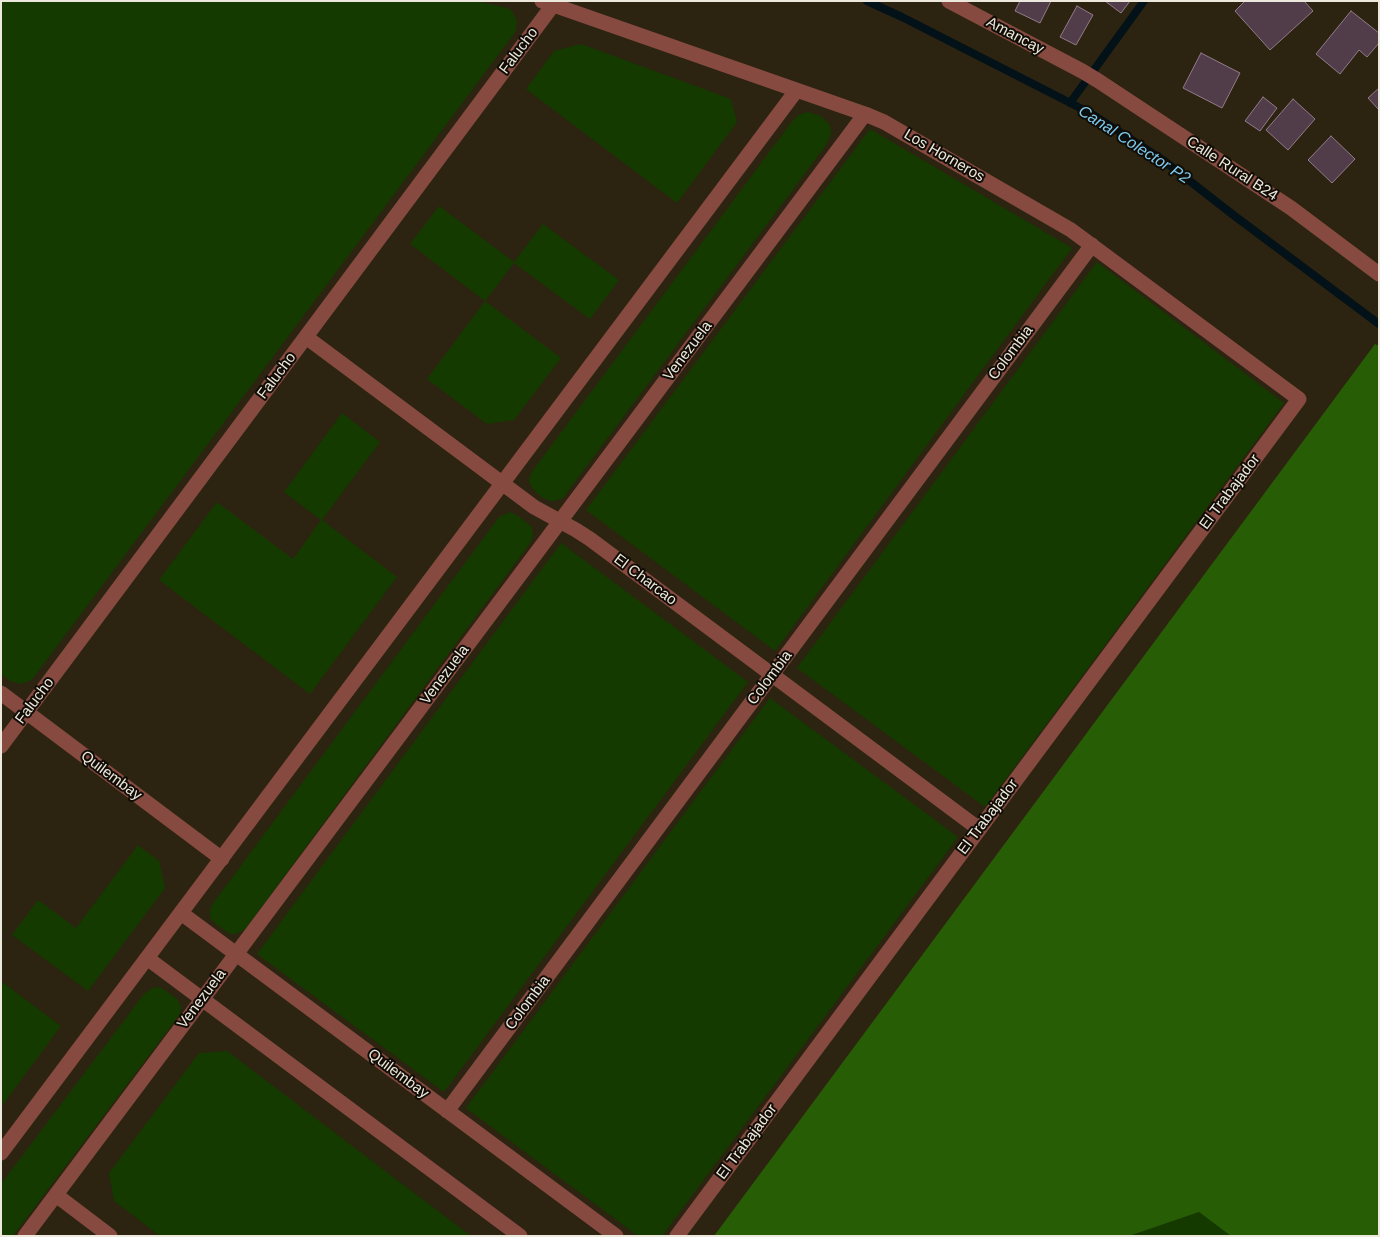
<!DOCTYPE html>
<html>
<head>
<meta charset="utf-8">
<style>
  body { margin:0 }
  #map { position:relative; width:1380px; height:1237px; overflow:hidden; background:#2c2410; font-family:Arial,sans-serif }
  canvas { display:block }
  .frame { position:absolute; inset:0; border:2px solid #ede8dc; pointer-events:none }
</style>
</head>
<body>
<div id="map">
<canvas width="1380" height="1237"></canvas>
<div class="frame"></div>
</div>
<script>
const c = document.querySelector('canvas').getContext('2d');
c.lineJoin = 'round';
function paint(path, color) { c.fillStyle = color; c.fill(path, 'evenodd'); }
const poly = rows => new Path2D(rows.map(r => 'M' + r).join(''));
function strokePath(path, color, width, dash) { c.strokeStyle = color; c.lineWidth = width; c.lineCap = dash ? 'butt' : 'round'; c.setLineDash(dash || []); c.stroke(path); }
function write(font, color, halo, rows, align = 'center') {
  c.font = font + ' Arial,sans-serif'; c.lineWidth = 4; c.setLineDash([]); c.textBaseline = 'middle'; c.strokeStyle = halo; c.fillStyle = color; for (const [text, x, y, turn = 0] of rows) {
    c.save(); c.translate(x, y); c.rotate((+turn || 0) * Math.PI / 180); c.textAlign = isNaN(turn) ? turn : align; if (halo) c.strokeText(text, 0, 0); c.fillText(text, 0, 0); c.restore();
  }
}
const green = poly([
  [1,1,476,1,508,8,512,11,517,21,516,31,34,677,30,681,20,684,10,681,1,674],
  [581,44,731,99,737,122,677,203,526,89,554,51],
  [808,112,821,116,830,125,831,134,826,145,565,495,563,498,555,501,551,501,543,498,536,492,530,485,529,481,531,473,793,120,800,114],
  [870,129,1072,248,775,651,586,510],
  [439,206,514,262,543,224,619,280,590,319,514,263,485,301,561,358,514,420,487,424,427,379,485,301,410,244],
  [1097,262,1284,403,985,807,797,668],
  [342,413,380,442,322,520,397,577,310,694,159,580,217,502,293,559,321,520,284,492],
  [510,512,518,516,532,527,533,536,530,543,246,928,243,931,235,934,231,934,224,930,216,924,210,918,210,914,211,906,499,517],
  [561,543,748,682,444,1092,257,954],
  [770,698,958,837,662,1236,638,1236,466,1108],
  [138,845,159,861,165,888,88,991,12,935,38,900,76,928],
  [1,981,61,1026,1,1107],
  [154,987,162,988,177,999,181,1006,180,1014,13,1236,1,1236,1,1184,144,994],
  [227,1051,471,1236,160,1236,114,1201,109,1173,199,1053],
  [1199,1212,1231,1236,1129,1236]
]);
const forest = poly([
  [1375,344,1379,346,1379,1236,1231,1236,1199,1212,1129,1236,714,1236]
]);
const stream = poly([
  [867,1,902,17,1092,114,1163,160,1232,214,1379,324],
  [1070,103,1144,1]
]);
const building = poly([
  [1020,1,1051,1,1040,23,1015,11,1020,1],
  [1105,1,1130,1,1121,13,1105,1],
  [1245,1,1304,1,1313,11,1270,50,1235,11,1245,1],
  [1077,6,1093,15,1076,45,1060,37,1077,6],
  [1351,11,1379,33,1379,43,1367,57,1359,50,1340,74,1316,54,1351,11],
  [1201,53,1240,73,1222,108,1183,88,1201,53],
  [1379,88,1379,110,1368,98,1379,88],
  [1263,97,1277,108,1260,131,1245,121,1263,97],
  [1293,99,1315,119,1288,150,1266,130,1293,99],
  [1331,136,1355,159,1332,183,1308,160,1331,136]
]);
const minor = poly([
  [542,1,865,114,884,122,1071,230,1299,399,677,1236],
  [949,1,1082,71,1097,80,1291,208,1379,274],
  [306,337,534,507,576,530,590,539,979,829],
  [1,693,222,859],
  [1,746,553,5],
  [181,913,616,1236],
  [147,958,520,1236],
  [447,1111,1092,245],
  [1,1153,796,91],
  [56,1195,110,1236],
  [25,1236,865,114]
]);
const streetNames = [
  ["Amancay",1015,36,28],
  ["Falucho",519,51,-53],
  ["Los Horneros",944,156,30],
  ["Calle Rural B24",1232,169,33],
  ["Venezuela",688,351,-53],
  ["Colombia",1011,353,-53],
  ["Falucho",277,376,-53],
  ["El Trabajador",1230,492,-53],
  ["El Charcao",645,580,37],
  ["Venezuela",445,675,-53],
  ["Colombia",770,678,-53],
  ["Falucho",35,701,-53],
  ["Quilembay",111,776,37],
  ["El Trabajador",988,817,-53],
  ["Venezuela",202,999,-53],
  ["Colombia",528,1003,-53],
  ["Quilembay",398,1074,37],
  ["El Trabajador",747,1142,-53]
];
const waterNames = [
  ["Canal Colector P2",1134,145,33]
];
paint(green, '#143a00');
paint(forest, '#275d05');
strokePath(stream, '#031118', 8);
paint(building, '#513d4a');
strokePath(building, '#927b8a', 1);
strokePath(minor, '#864a41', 15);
write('15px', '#ede8dc', '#110d06', streetNames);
write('italic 16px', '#7ccbf0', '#110d06', waterNames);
</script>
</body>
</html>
